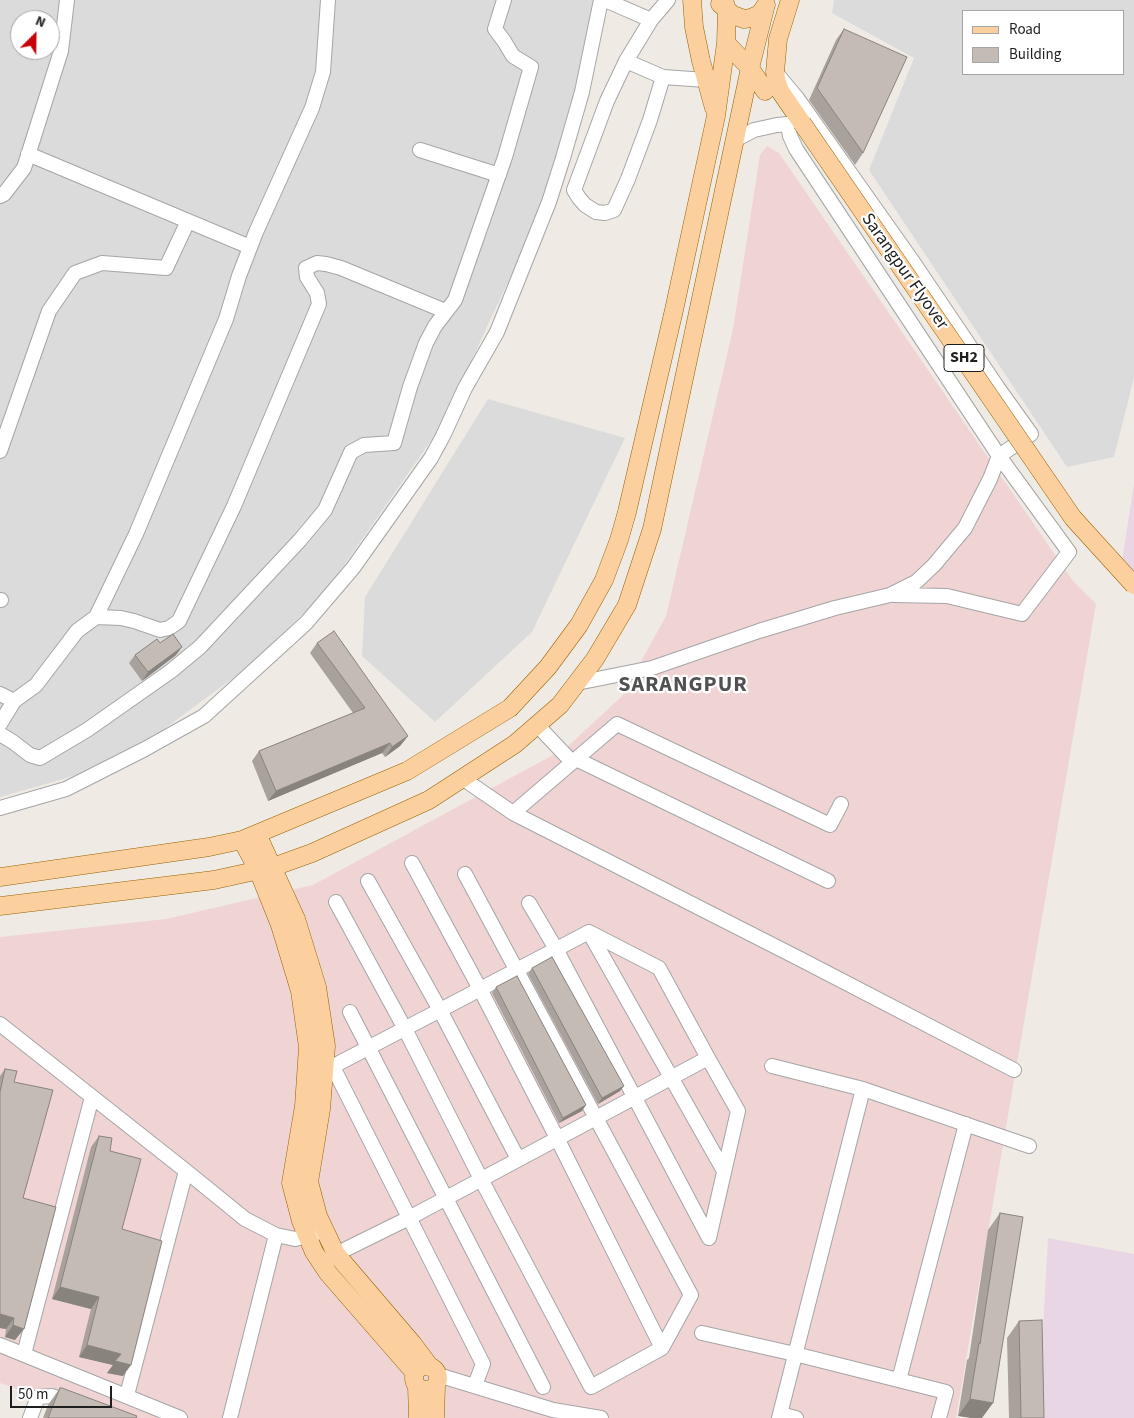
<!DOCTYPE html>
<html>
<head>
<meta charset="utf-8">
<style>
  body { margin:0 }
  #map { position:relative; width:1134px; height:1418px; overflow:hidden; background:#efebe4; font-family:"Source Sans 3",sans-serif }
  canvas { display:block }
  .legend { position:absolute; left:962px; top:10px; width:162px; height:65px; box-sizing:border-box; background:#fff; border:1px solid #a5a5a5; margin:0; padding:6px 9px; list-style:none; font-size:15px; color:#1e1e1e }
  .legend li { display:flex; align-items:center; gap:10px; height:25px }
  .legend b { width:25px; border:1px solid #a5a5a5 }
  .north { position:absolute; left:10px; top:10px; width:50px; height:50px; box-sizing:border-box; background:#fff; border:1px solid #a5a5a5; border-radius:50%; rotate:23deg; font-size:14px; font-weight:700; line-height:20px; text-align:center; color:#1e1e1e }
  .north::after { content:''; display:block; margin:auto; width:18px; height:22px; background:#ca0309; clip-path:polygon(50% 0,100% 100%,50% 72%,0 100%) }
  .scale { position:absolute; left:10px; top:1386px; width:102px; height:22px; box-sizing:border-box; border:2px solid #1e1e1e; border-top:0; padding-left:6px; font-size:15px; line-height:18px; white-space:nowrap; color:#1e1e1e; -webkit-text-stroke:4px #fff; paint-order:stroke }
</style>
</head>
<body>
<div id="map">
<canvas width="1134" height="1418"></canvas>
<ul class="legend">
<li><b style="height:6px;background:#fbd09e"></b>Road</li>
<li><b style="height:14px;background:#c4bbb4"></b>Building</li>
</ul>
<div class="north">N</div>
<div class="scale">50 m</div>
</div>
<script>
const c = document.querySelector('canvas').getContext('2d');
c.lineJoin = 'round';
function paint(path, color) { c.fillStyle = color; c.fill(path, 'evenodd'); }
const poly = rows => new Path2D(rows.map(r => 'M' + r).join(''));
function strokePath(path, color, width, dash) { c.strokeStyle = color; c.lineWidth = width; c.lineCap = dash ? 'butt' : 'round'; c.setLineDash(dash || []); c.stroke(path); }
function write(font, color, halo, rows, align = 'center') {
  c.font = font + ' "Source Sans 3",sans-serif'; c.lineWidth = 4.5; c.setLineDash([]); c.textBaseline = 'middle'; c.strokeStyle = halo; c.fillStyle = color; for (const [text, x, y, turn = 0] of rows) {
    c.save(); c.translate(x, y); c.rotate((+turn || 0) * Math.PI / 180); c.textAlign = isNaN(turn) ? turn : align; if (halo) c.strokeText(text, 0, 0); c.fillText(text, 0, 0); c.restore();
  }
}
const residential = poly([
  [0,0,593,0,576,90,559,146,529,238,489,322,444,422,326,591,252,664,160,732,77,775,0,797],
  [20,20,50,20,50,50,20,50],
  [834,0,1134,0,1134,378,1114,457,1067,467,869,170,914,58,832,13],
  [1123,11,1123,74,963,74,963,11],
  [488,399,625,438,532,632,435,722,362,656,365,597]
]);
const commercial = poly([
  [767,146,779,153,1073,581,1096,604,956,1418,102,1418,0,1383,0,937,166,919,313,885,566,748,622,696,666,616,733,329,760,155]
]);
const industrial = poly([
  [1134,484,1134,572,1122,561],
  [1048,1238,1134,1254,1134,1418,1038,1418]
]);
const minor = poly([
  [605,0,651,20],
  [626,61,663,77,650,120,628,179,614,210,605,213,596,212,585,205,579,198,574,190,607,101,626,61,651,20,668,0],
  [663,77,706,80],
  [735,140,754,130,777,125,788,124,790,136,796,149,999,456,1069,552,1022,614,947,596,894,595],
  [420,150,499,175],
  [28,154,250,247],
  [0,196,4,194,24,168,61,51,67,0],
  [0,451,49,311,75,273,102,263,166,268,188,221],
  [0,600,1,600],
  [96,617,121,618,134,621,160,630,169,628,179,621,234,506,319,304,317,293,307,277,306,268,317,263,326,264,341,268,445,311],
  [577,683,652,668,759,631,835,608,890,595,916,582,934,565,965,528,990,479,999,456,1031,434,998,388,911,259,836,153,797,98,777,74],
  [0,694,14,701],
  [0,724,14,701,36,685,77,631,96,617,136,534,226,319,239,276,256,232,312,108,323,72,328,0],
  [537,725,572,762],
  [0,734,13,742,30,755,40,758,87,730,171,671,200,647,300,540,325,510,351,452,364,445,394,443,410,387,426,343,435,326,455,300,505,157,531,67,513,56,504,41,495,29,504,0],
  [576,759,828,881],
  [462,778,513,813,802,960,1014,1070],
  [0,808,66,789,145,749,204,716,306,623,353,568,431,458,443,436,465,388,497,332,549,202,563,158,582,92,601,0],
  [513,813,617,724,830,825,841,804],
  [412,863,480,989,557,1138,662,1348],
  [368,881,440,1010,518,1159],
  [336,902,405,1029,481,1179,591,1387,662,1348,691,1295,465,874],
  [529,903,556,949,709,1238],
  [589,932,724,1171],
  [350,1012,543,1387],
  [0,1024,186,1171,245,1219,276,1235,295,1239,316,1233],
  [772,1066,863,1089,1029,1146],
  [333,1067,483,1364,475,1385],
  [324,1071,589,932,659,968,708,1058,738,1111,709,1238],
  [336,1254,409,1218,708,1058],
  [702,1333,795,1354,946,1392,939,1418],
  [0,1345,180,1418],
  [24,1354,92,1097],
  [438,1375,553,1410,601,1418],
  [899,1380,966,1124],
  [127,1395,186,1171],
  [780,1414,796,1418],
  [30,1418,38,1397,52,1396,70,1403],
  [230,1418,276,1235],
  [779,1418,863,1089]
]);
const major = poly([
  [692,0,694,27,701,61,714,108],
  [790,0,778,39,775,72,777,83,780,91,802,123],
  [720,4,733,15,744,19,751,18,760,14,766,5],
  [726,43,750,68,765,91],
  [257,834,296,919,317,987,326,1046,321,1109,309,1182,318,1216,336,1254,412,1343,430,1367],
  [242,840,258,870,280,925,300,991,308,1047,304,1106,291,1183,301,1221,314,1252,328,1273,415,1373],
  [0,877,209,847,242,840,407,771,510,708,548,667,579,625,604,580,619,540,627,512,674,310,716,116,726,43,727,10,724,0],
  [0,906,214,880,273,867,312,853,429,800,515,744,560,705,595,659,627,605,652,529,750,68,765,8],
  '414 1378a12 12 0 1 1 24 0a12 12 0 1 1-24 0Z',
  [417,1386,418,1418],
  [435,1418,436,1385]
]);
const majorBridge = poly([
  [802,123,1073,518,1134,585]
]);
const wall = poly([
  [844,29,863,153,855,165,809,100,836,40],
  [160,643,176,655,142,681,129,663,135,655],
  [317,643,408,736,400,746,385,757,382,753,268,801,252,761,259,751,353,713,310,653],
  [532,968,620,1091,598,1104,528,974],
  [496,987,582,1111,559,1123,492,993],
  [5,1069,23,1198,15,1340,5,1337,6,1329,0,1328,0,1076],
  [99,1136,110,1151,122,1229,123,1376,107,1373,113,1365,79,1357,91,1309,52,1299,91,1147],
  [1000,1213,993,1403,958,1416,967,1360,969,1358,988,1230],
  [1019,1321,1044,1418,1009,1418,1007,1338],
  [60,1388,136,1418,43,1418,48,1405]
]);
const shadedWall = poly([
  [182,647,176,655,142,681,148,672],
  [408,736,400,746,385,757,392,747],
  [390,743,382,753,268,801,276,791],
  [624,1086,620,1091,598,1104,602,1098],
  [586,1105,582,1111,559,1123,563,1118],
  [60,1287,99,1297,91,1309,52,1299],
  [0,1314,14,1318,6,1329,0,1328],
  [13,1325,24,1329,15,1340,5,1337],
  [87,1345,121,1354,131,1365,123,1376,107,1373,113,1365,79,1357],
  [970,1399,993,1403,982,1418,971,1418,958,1416]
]);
const building = poly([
  [844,29,907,57,863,153,817,88,844,29],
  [334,631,408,736,392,747,390,743,276,791,259,751,365,708,317,643,334,631],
  [173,634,182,647,148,672,135,655,157,639,160,643,173,634],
  [552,957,624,1086,602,1098,532,968,552,957],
  [517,976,586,1105,563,1118,496,987,517,976],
  [5,1069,17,1071,14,1082,53,1090,23,1198,56,1207,24,1329,13,1325,14,1318,0,1314,0,1092,5,1069],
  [99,1136,112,1138,110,1151,141,1159,122,1229,162,1241,131,1365,115,1361,121,1354,87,1345,99,1297,60,1287,99,1136],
  [1000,1213,1023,1217,993,1403,970,1399,979,1343,980,1344,1000,1213],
  [1042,1320,1044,1418,1021,1418,1019,1321,1042,1320],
  [60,1388,62,1388,137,1416,136,1418,48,1418,60,1388]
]);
const shields = [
  [964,358,40]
];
const shieldNames = [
  ["SH2",964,358]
];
const streetNames = [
  ["Sarangpur Flyover",904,272,55]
];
const districtNames = [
  ["SARANGPUR",683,686]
];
paint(residential, '#dcdbdb');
paint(commercial, '#f0d4d4');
paint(industrial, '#e8d6e5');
strokePath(minor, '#a5a5a5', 16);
strokePath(major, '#976102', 19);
strokePath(minor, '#fff', 14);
strokePath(major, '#fbd09e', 18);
strokePath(majorBridge, '#976102', 19, []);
strokePath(majorBridge, '#fbd09e', 18);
paint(wall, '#a9a19b');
paint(shadedWall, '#89837e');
paint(building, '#c4bbb4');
strokePath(building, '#89837e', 1);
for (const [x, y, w] of shields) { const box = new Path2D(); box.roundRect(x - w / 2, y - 13.5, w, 27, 4); c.fillStyle = '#fff'; c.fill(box); strokePath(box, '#1e1e1e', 1); }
write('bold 16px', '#1e1e1e', null, shieldNames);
write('18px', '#1e1e1e', '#fff', streetNames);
c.letterSpacing = '1px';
write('bold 22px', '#515151', '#fff', districtNames);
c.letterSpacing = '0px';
</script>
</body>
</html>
